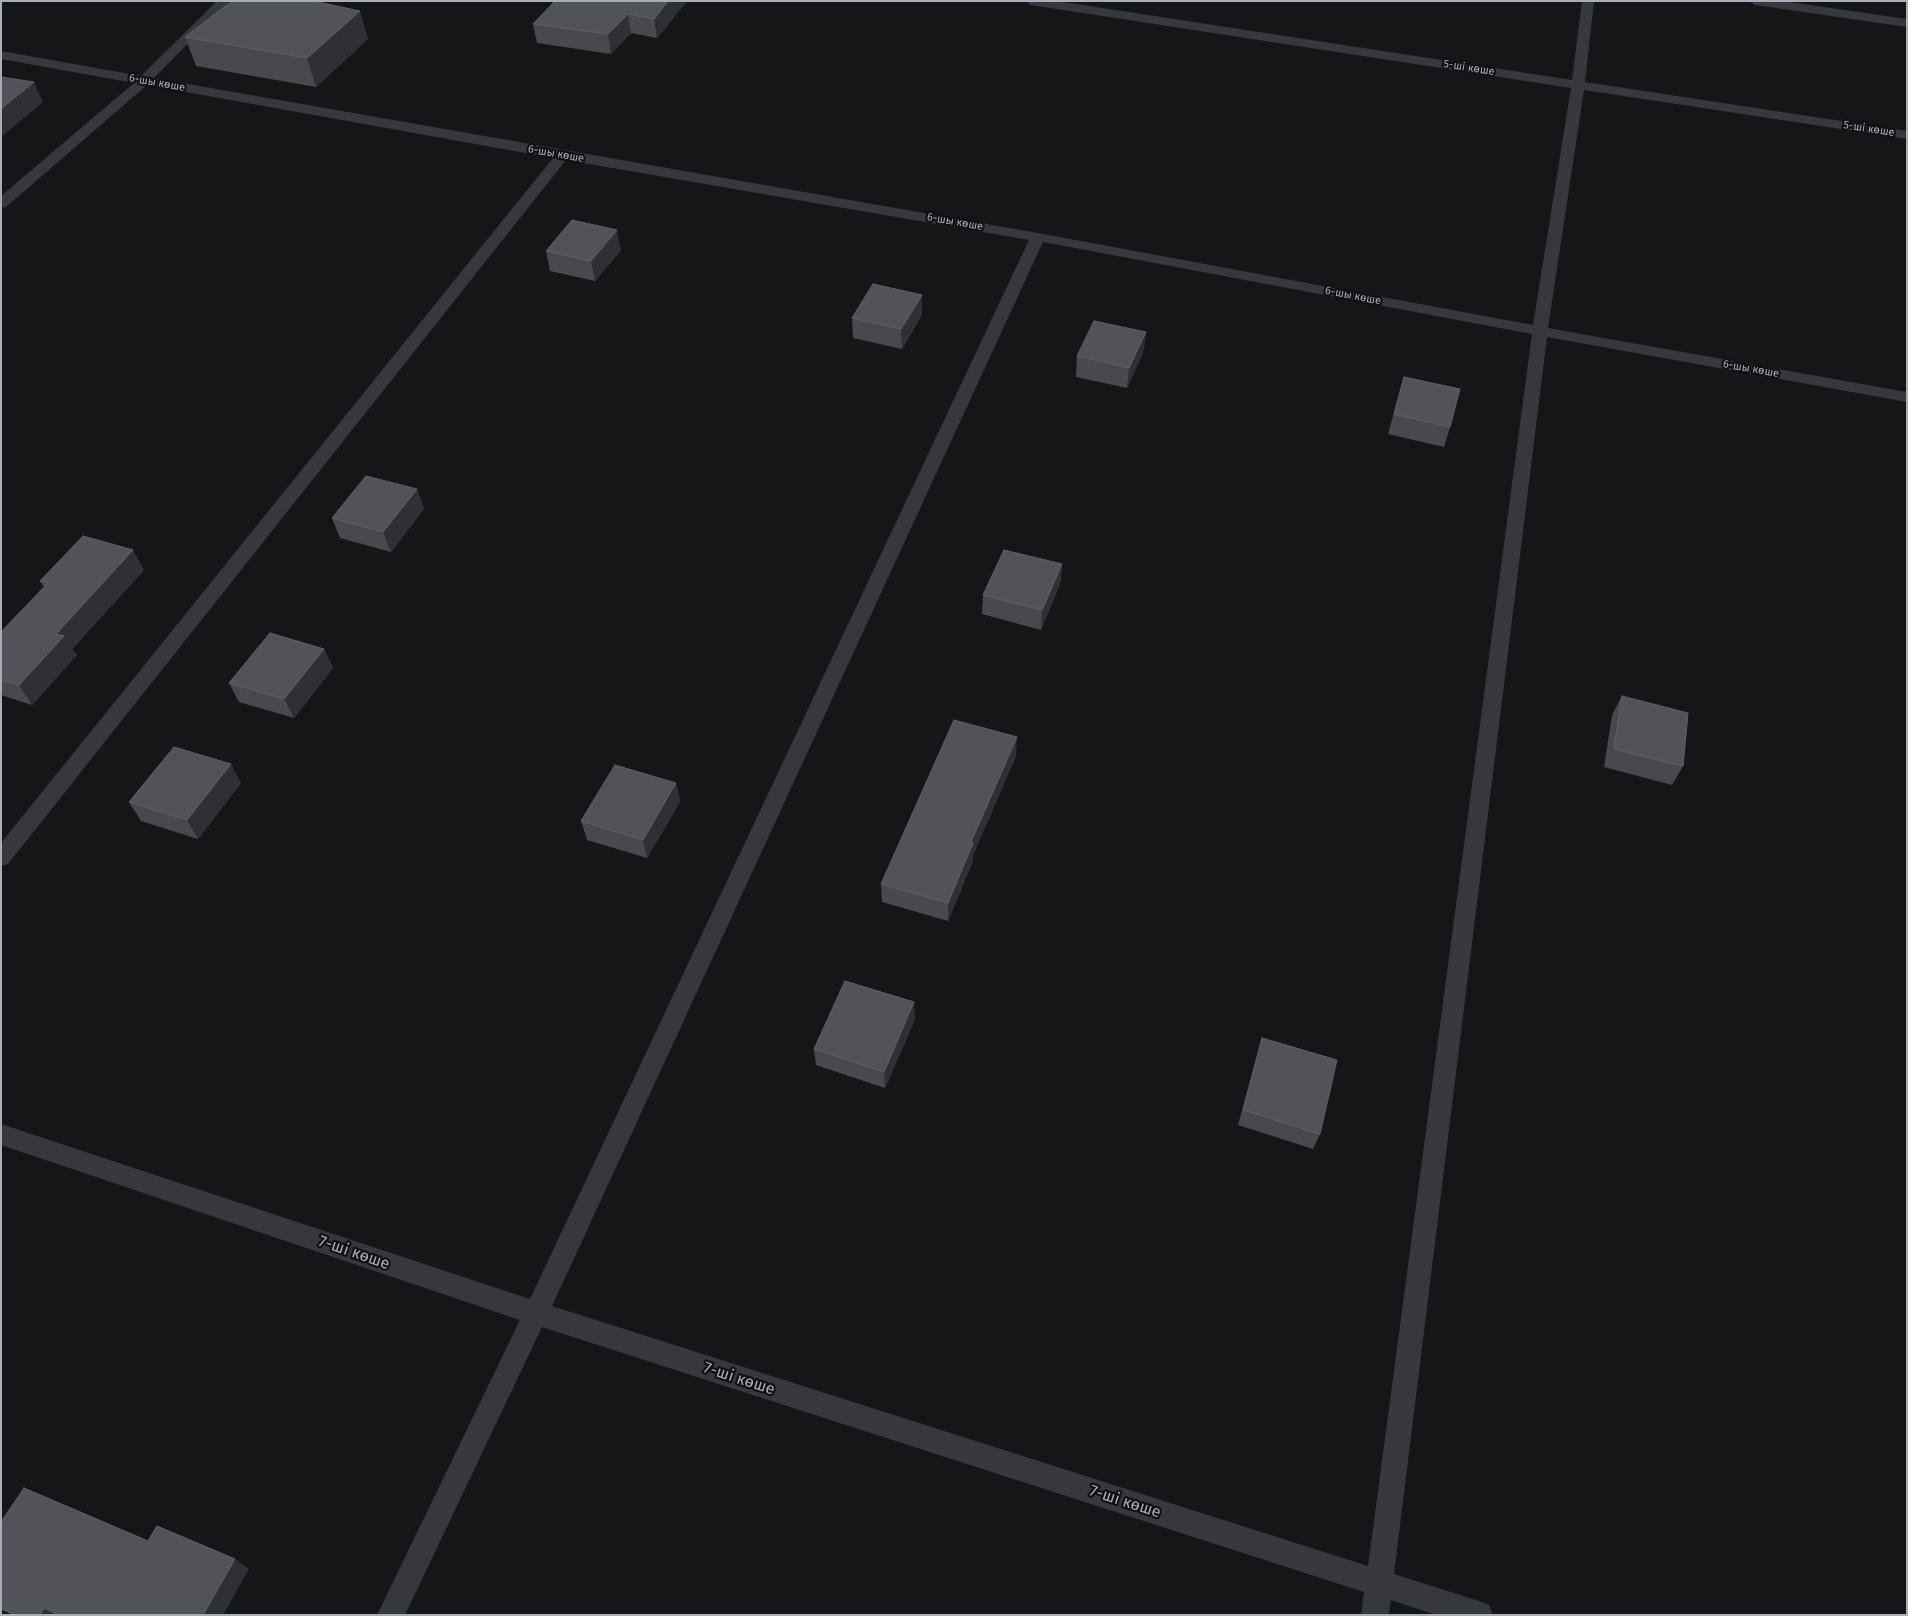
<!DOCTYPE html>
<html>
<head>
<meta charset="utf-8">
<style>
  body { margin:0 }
  #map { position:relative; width:1908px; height:1616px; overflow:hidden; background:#161618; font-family:"Fira Sans",sans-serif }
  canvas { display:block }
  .frame { position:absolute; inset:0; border:2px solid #a8adb8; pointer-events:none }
</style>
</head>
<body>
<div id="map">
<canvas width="1908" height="1616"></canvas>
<div class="frame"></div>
</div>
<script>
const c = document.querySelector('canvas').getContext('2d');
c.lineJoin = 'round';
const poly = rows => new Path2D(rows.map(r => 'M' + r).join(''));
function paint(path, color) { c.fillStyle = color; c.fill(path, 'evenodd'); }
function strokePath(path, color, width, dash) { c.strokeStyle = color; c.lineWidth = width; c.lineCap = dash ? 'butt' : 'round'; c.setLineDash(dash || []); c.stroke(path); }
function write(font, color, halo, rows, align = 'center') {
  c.font = font + ' "Fira Sans",sans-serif'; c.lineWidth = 4.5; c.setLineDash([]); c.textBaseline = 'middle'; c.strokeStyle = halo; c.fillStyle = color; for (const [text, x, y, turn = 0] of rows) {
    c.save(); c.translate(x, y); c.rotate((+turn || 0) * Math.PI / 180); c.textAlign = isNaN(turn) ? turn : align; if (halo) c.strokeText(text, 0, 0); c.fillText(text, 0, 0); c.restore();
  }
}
const service = poly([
  [217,1,230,1,154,78,1038,233,1533,325,1571,88,1031,5,1025,1,1057,1,1572,80,1582,1,1594,1,1585,82,1907,131,1907,139,1584,90,1548,328,1907,392,1907,402,1547,337,1394,1574,1479,1601,1489,1605,1493,1615,1436,1615,1391,1600,1389,1615,1361,1615,1364,1592,542,1327,405,1615,377,1615,520,1320,1,1145,1,1124,530,1299,1029,240,566,160,8,864,1,866,1,843,553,158,147,85,6,207,1,208,1,196,134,83,1,59,1,51,141,76,217,1],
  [1043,242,1532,334,1368,1566,552,1306,1043,242],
  [1749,1,1783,1,1907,19,1907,27,1755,5,1749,1]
]);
const wall = poly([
  [687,1,657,38,631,33,611,54,537,43,533,24],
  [185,37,368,39,316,87,196,66],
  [621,250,595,281,550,271,546,251],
  [922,295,922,315,902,349,853,338,852,318],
  [1146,332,1143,353,1127,388,1076,377,1077,356],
  [1404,377,1450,427,1444,447,1388,434],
  [417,489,424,509,391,552,340,538,332,518],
  [1062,564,1060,584,1041,630,982,614,983,595],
  [144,570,72,649,77,655,32,705,1,695,1,632,44,587,40,581],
  [324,649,333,668,294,718,239,702,229,683],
  [1622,696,1683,766,1672,785,1604,767,1612,715],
  [1016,756,973,855,973,861,948,921,882,902,881,884],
  [241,783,198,839,141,821,129,802],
  [676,783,680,802,647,858,587,840,581,821],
  [915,1019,885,1088,816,1065,814,1049],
  [1262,1038,1320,1134,1313,1149,1238,1125]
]);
const shadedWall = poly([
  [668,1,687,1,657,38,654,19],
  [360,11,368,39,316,87,307,58],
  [628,14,631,33,611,54,608,34],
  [34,82,43,102,1,137,1,109],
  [617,230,621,250,595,281,591,261],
  [922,295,922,315,902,349,901,329],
  [1146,332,1143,353,1127,388,1129,368],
  [417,489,424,509,391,552,383,532],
  [133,550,144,570,72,649,77,655,32,705,19,685,56,634],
  [1062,564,1060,584,1041,630,1042,610],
  [324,649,333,668,294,718,284,699],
  [1017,737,1016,756,973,855,973,861,948,921,948,903,971,842],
  [231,764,241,783,198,839,187,820],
  [676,783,680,802,647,858,643,840],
  [914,1002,915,1019,885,1088,884,1072],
  [235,1559,249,1569,223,1615,203,1615],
  [44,1608,57,1615,40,1615]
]);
const building = poly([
  [232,1,313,1,360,11,307,58,185,37,232,1],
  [555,1,668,1,654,19,628,14,608,34,533,24,555,1],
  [1,77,34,82,1,109,1,77],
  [572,220,617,230,591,261,546,251,572,220],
  [873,284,922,295,901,329,852,318,873,284],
  [1094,321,1146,332,1129,368,1077,356,1094,321],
  [1404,377,1460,389,1450,427,1394,414,1404,377],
  [366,476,417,489,383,532,332,518,366,476],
  [83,536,133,550,56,634,64,636,19,685,1,680,1,632,48,583,40,581,83,536],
  [1004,550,1062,564,1042,610,983,595,1004,550],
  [270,633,324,649,284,699,229,683,270,633],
  [1622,696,1688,713,1683,766,1614,749,1622,696],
  [954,720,1017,737,971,842,973,843,948,903,881,884,954,720],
  [174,747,231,764,187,820,129,802,174,747],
  [615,765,676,783,643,840,581,821,615,765],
  [845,981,914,1002,884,1072,814,1049,845,981],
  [1262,1038,1337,1060,1320,1134,1243,1110,1262,1038],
  [24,1488,148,1541,157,1526,235,1559,203,1615,58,1615,44,1608,40,1615,15,1615,1,1609,1,1522,24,1488]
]);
const farStreetnames = [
  ["5-ші көше",1469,68,9],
  ["6-шы көше",157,83,10],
  ["5-ші көше",1869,129,9],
  ["6-шы көше",556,154,10],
  ["6-шы көше",955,222,10],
  ["6-шы көше",1353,296,11],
  ["6-шы көше",1751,369,10]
];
const nearStreetnames = [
  ["7-ші көше",354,1253,19],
  ["7-ші көше",739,1379,18],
  ["7-ші көше",1125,1502,18]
];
paint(service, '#37383d');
paint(wall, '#47494d');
paint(shadedWall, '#2f3033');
paint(building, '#525359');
strokePath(building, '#5f6168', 1);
write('11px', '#a8adb8', '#111113', farStreetnames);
write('16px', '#a8adb8', '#111113', nearStreetnames);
</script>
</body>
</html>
